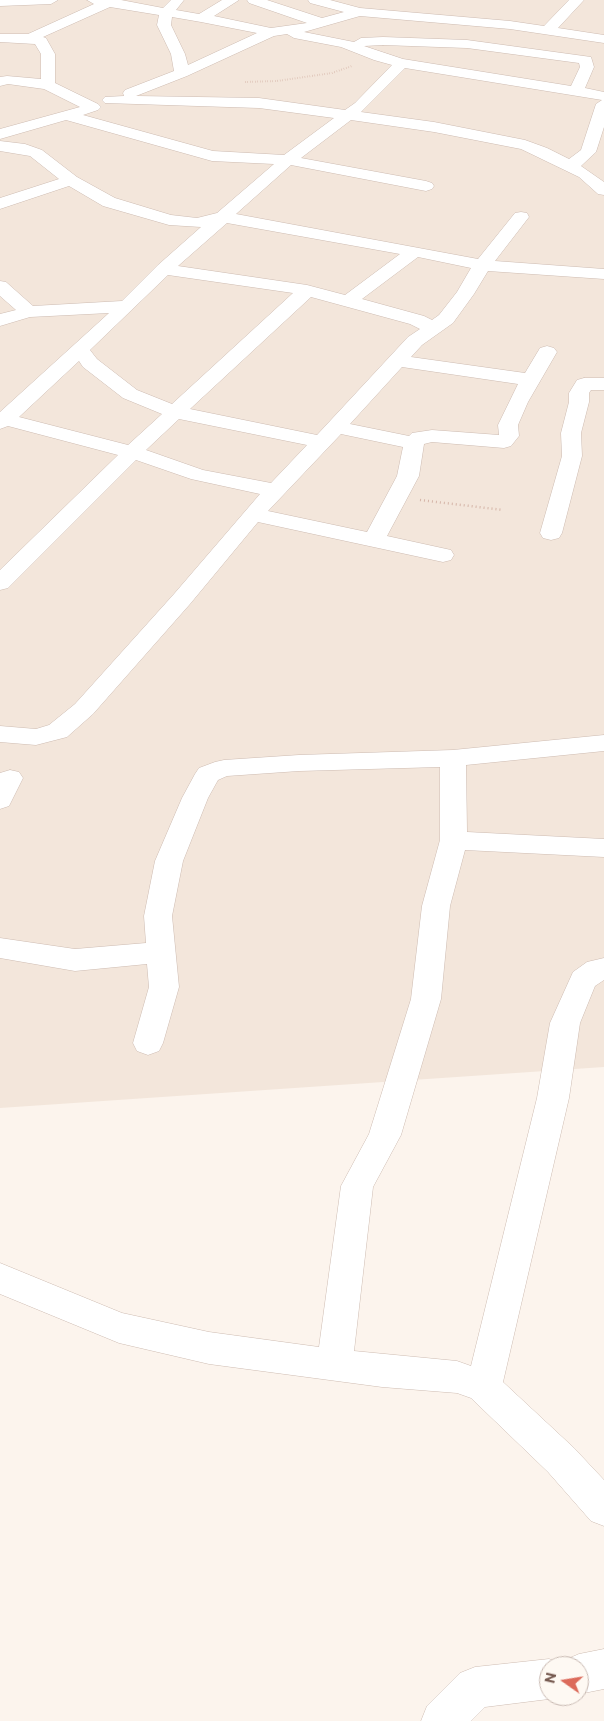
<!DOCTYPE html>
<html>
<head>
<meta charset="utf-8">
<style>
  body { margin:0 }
  #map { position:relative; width:604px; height:1721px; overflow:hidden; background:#fcf4ed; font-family:Commissioner,sans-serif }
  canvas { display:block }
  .north { position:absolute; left:539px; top:1656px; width:50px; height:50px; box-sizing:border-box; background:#fef9f3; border:1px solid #c8b9b2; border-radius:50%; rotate:283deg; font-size:14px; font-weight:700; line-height:20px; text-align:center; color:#765a50 }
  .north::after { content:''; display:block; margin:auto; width:18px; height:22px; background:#dc6b5b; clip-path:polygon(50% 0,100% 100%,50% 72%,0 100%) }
</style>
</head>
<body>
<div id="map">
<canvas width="604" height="1721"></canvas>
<div class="north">N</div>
</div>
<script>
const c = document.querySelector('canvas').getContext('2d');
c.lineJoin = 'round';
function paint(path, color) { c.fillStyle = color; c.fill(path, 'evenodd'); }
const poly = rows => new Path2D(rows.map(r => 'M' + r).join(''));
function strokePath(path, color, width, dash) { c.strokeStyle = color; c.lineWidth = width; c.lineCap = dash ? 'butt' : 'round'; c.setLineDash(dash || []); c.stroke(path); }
const residential = poly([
  [0,0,604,0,604,1067,0,1108]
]);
const pathFar1 = poly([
  [245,82,277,81,332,73,352,66]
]);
const path = poly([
  [420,500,503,510]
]);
const minor = poly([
  [0,0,58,0,51,4,0,6,0,0],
  [87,0,121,0,163,8,171,0,184,0,176,10,199,14,222,0,239,0,214,16,271,28,307,23,249,3,247,0,267,0,322,18,344,12,310,3,308,0,330,0,360,8,510,21,544,26,569,0,584,0,558,28,604,35,604,43,510,29,360,16,304,32,354,42,361,38,383,37,467,40,591,57,594,67,585,88,604,92,604,127,596,152,581,166,604,182,604,195,598,194,579,177,521,149,434,132,351,120,301,158,426,181,432,183,434,186,432,189,426,191,291,165,236,214,478,259,515,213,521,212,527,213,529,217,495,261,604,269,604,279,488,271,474,294,453,323,422,345,411,357,525,373,540,348,547,346,554,348,557,352,528,402,518,425,519,436,511,446,504,448,432,442,424,444,419,476,387,536,451,550,454,555,451,560,443,562,258,522,190,604,93,714,67,737,36,745,0,742,0,726,36,729,49,725,75,704,174,594,260,494,191,479,136,460,8,588,0,590,0,570,118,455,8,426,0,429,0,412,109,313,30,317,0,326,0,314,16,310,0,296,0,281,6,282,33,306,122,301,158,265,201,227,169,225,103,206,69,186,0,209,0,198,59,179,30,156,0,151,0,141,25,144,42,150,77,177,115,198,171,215,197,218,217,213,274,164,212,161,66,120,0,139,0,129,80,107,44,89,8,84,0,86,0,77,7,76,41,79,41,54,35,44,0,42,0,34,28,34,94,4,87,0],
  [110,7,159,15,157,25,171,54,174,71,125,90,123,93,124,96,105,97,102,100,105,103,259,108,334,118,284,155,213,151,83,115,98,110,101,107,98,104,55,83,55,54,46,38,43,37,110,7],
  [172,17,201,22,257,33,188,65,185,54,171,25,172,17],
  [287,34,294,38,341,47,374,60,392,65,355,103,345,110,259,98,136,96,187,76,274,36,287,34],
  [383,45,467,48,579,63,580,67,571,86,403,59,364,46,383,45],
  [405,68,602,100,596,104,581,150,569,159,547,148,525,140,434,122,361,112,405,68],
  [227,223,400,254,345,295,307,285,178,266,227,223],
  [418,257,471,268,457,292,439,315,432,320,424,316,362,299,418,257],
  [168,275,293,293,172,404,137,390,97,359,90,350,168,275],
  [311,297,410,324,420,329,408,337,317,435,190,409,311,297],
  [79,361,83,367,123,398,162,414,128,445,19,417,79,361],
  [402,367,518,384,498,425,499,435,432,430,412,433,409,436,350,424,402,367],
  [179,419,307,445,271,483,203,470,146,450,179,419],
  [341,434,403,447,397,476,367,532,268,511,341,434],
  [584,378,604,378,604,390,591,390,589,393,589,402,581,433,582,456,562,533,559,538,551,540,543,538,540,533,562,456,561,433,569,402,569,393,577,380,584,378],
  [604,735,604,751,466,765,467,832,604,839,604,857,465,850,450,906,441,999,401,1135,373,1187,354,1351,457,1361,471,1366,537,1098,550,1023,573,972,587,962,604,958,604,980,595,986,580,1023,569,1098,503,1382,574,1448,604,1480,604,1526,591,1521,548,1472,471,1398,457,1393,382,1387,209,1364,119,1343,0,1294,0,1263,122,1313,209,1332,319,1347,341,1186,369,1134,411,999,422,906,440,840,440,767,299,771,227,776,218,780,208,798,183,861,172,916,179,987,163,1043,159,1051,148,1055,137,1051,133,1043,149,987,147,964,75,971,0,958,0,938,75,949,146,943,144,916,155,861,182,798,195,774,199,768,215,762,224,760,299,755,453,750,604,735],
  [10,770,19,772,23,778,9,806,0,809,0,773,10,770],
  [604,1649,604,1689,579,1694,579,1666,549,1666,549,1696,557,1696,549,1699,485,1707,471,1721,421,1721,427,1706,460,1673,475,1667,549,1659,563,1664,565,1660,579,1654,604,1649]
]);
paint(residential, '#f3e6db');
strokePath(minor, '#cebcb2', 1);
strokePath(pathFar1, '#d5b5a8', 2, [0.5, 2]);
strokePath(path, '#d5b5a8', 2.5, [1, 3]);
paint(minor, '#fff');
</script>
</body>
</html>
